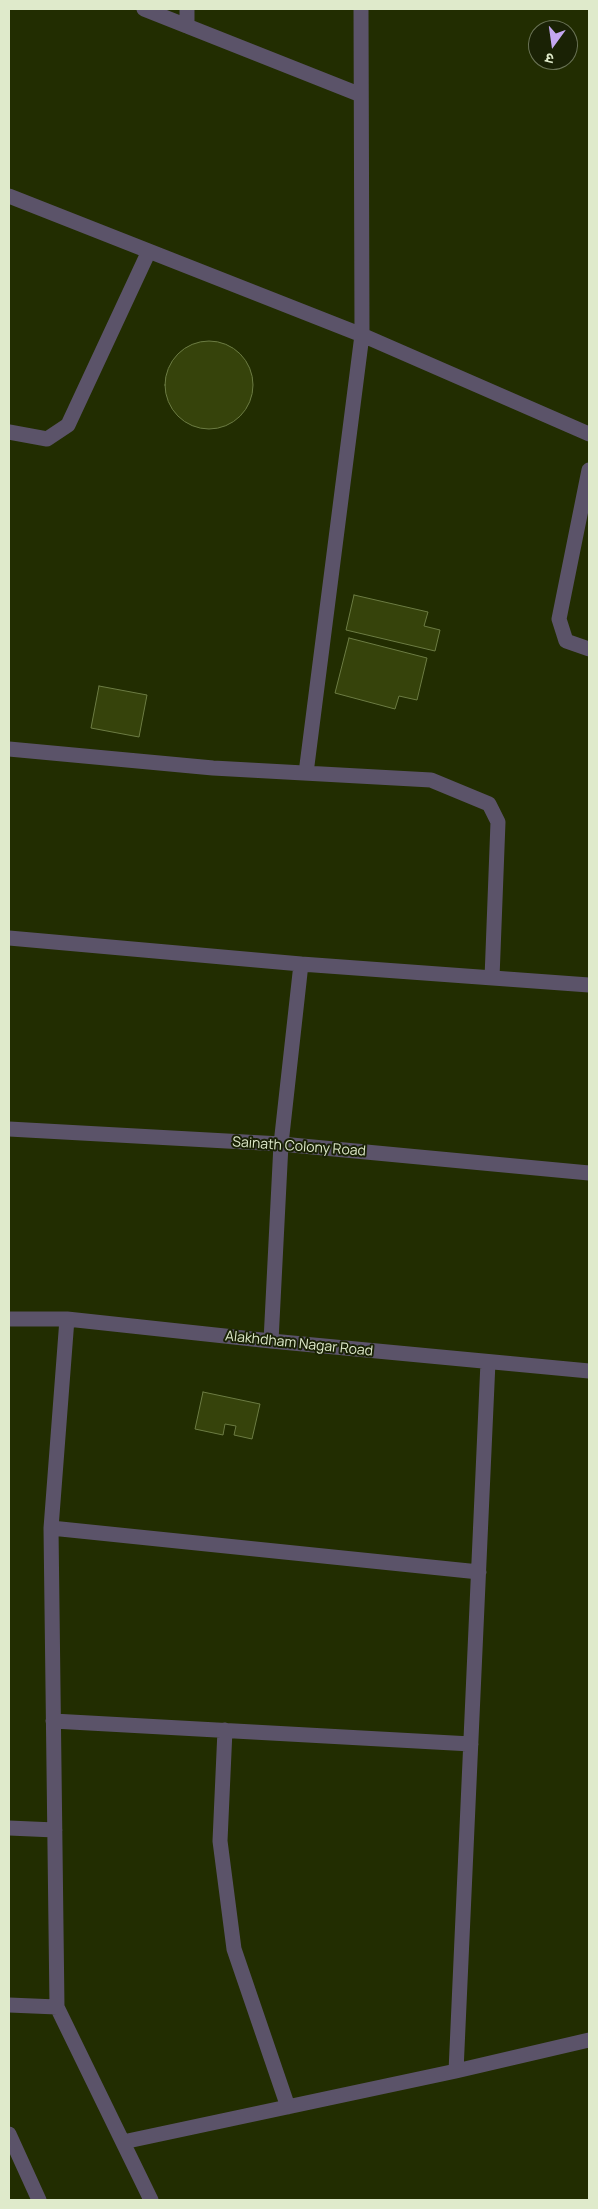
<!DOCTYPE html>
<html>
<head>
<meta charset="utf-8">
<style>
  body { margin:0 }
  #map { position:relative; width:598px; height:2209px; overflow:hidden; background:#222d01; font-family:Manrope,"Noto Sans Devanagari",sans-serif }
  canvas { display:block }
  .frame { position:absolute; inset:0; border:10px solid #dfeacb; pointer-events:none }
  .north { position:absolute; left:528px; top:20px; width:50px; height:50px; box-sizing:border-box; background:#1a2205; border:1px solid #697254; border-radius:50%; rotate:194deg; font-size:14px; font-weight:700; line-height:20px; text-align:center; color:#dfeacb }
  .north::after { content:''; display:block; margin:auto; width:18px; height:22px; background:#c4a7f1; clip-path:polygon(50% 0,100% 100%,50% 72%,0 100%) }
</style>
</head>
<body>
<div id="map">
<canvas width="598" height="2209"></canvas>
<div class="frame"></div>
<div class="north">उ</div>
</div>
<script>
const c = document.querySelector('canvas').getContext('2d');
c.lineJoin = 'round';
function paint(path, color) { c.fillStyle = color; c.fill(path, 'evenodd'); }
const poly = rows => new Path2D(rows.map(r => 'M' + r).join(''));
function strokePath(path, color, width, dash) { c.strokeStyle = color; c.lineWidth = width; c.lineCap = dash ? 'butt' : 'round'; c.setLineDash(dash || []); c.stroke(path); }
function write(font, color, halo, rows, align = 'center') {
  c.font = font + ' Manrope,sans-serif'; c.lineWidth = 4; c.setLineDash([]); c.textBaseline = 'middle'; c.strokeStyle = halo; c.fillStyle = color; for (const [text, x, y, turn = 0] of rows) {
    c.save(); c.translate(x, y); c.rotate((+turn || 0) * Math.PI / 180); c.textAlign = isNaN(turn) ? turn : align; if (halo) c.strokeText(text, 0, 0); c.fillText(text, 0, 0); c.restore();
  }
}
const building = poly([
  '165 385a44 44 0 1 1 88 0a44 44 0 1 1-88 0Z',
  [354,595,428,612,424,626,440,630,435,651,346,630,354,595],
  [349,638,427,658,417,700,399,696,395,709,335,693,349,638],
  [99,686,147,695,139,737,91,728,99,686],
  [203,1392,260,1404,252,1439,234,1435,236,1426,225,1424,223,1435,195,1429,203,1392]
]);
const minor = poly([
  [144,9,361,95],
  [187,26,187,9],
  [9,196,362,335,589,434],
  [9,432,47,439,68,425,149,251],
  [589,470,559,619,566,641,589,649],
  [9,749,213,768,431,780,489,804,498,822,492,978],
  [306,773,362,335,361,9],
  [9,938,301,964,589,985],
  [9,1129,281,1144,589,1173],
  [9,1319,67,1319,271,1341,589,1371],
  [67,1319,51,1528,57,2007,151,2200],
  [271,1341,281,1144,301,964],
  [51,1528,479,1572],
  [53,1721,471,1744],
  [225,1730,220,1841,234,1949,288,2107],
  [9,1828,55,1830],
  [9,2005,57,2007],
  [456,2071,488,1362],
  [9,2134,39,2200],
  [123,2142,456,2071,589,2040]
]);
const streetNames = [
  ["Sainath Colony Road",299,1147,4],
  ["Alakhdham Nagar Road",299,1344,6]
];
paint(building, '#36430b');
strokePath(building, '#6c7c43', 1);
strokePath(minor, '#5b5369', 15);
write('14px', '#dfeacb', '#1a2205', streetNames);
</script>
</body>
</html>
